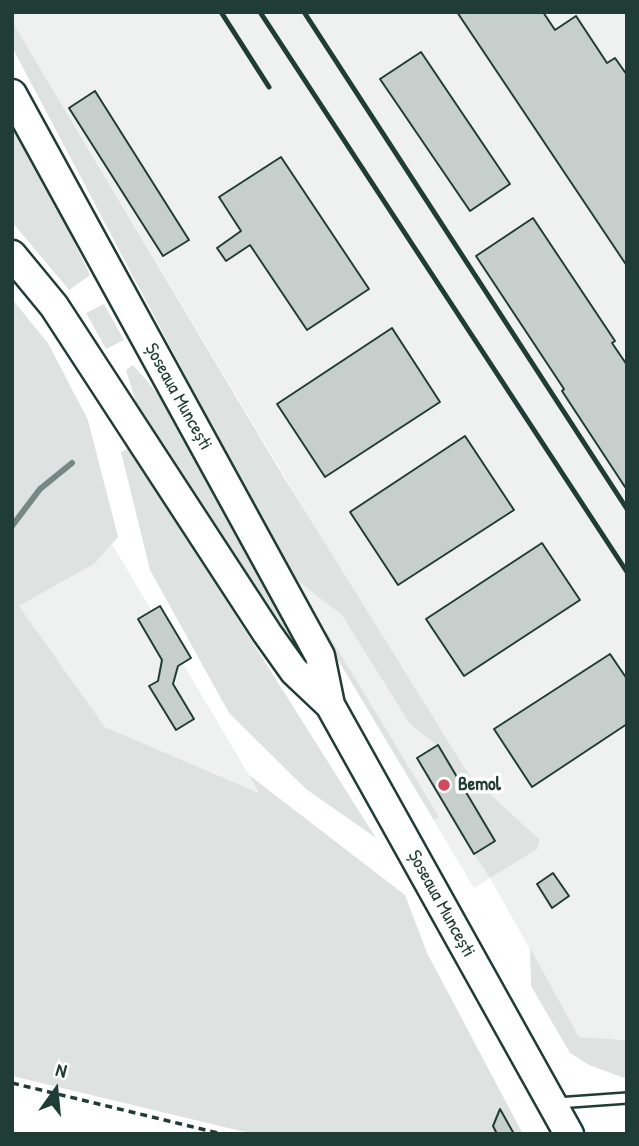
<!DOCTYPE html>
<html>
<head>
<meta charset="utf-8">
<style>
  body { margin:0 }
  #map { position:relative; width:639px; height:1146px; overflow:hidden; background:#fff; font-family:"Patrick Hand",sans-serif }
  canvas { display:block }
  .frame { position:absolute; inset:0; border:14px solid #1f3d34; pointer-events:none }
  .north { position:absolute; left:21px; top:1055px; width:70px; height:70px; -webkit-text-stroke:5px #fff; paint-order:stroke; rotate:15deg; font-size:19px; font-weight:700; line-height:28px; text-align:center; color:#1f3d34 }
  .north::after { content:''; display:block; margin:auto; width:24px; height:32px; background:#1f3d34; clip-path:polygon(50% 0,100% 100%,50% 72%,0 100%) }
</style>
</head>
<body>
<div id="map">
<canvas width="639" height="1146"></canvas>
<div class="frame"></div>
<div class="north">N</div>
</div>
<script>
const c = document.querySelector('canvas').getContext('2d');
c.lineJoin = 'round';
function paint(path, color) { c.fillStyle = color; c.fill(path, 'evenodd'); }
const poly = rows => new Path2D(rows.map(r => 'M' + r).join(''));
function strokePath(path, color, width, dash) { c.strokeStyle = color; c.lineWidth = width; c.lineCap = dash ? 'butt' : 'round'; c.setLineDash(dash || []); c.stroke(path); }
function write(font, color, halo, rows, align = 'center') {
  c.font = font + ' "Patrick Hand",sans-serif'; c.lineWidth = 7; c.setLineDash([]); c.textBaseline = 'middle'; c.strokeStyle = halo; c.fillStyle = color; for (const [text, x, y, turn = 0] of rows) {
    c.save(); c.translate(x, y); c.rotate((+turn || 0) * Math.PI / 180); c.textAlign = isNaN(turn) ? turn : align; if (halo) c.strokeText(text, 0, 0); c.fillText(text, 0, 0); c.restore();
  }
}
const built = poly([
  [12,12,627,12,627,1040,579,1037,490,878,474,888,322,633,293,577,331,554,12,21],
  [112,544,249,775,260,794,105,727,19,606,94,564]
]);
const green = poly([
  [12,21,282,474,469,775,540,840,537,849,490,878,474,854,495,841,438,746,410,724,342,615,293,577,288,570,12,47],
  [18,126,90,275,69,290,12,222,12,134],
  [12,299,48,343,88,420,118,537,94,564,19,606,105,727,259,793,249,775,405,895,427,953,523,1134,253,1134,12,1076],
  [104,304,124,340,106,349,86,313],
  [133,365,173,411,301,646,292,650,142,422,126,370],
  [130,448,376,838,306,789,229,713,150,570,121,452],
  [327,632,439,817,434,820,322,633],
  [530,948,579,1037,627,1040,627,1079,589,1065,570,1053,531,986]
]);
const stream = poly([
  [12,526,40,489,72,463]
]);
const building = poly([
  [457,12,543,12,555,30,576,16,607,63,615,58,627,75,627,266,457,12],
  [421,52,510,184,470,211,380,79,421,52],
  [95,91,189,240,163,256,69,108,95,91],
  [281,157,369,289,307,330,250,245,226,261,217,248,241,231,219,197,281,157],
  [533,218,615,341,612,343,627,365,627,490,562,391,564,389,476,256,533,218],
  [392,328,440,402,325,477,277,404,392,328],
  [465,436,514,510,398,585,350,512,465,436],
  [542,543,580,600,464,676,426,619,542,543],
  [160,606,191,658,178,666,173,684,194,719,176,730,149,686,158,681,162,660,138,619,160,606],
  [610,654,627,679,627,724,532,787,494,729,610,654],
  [438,745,495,841,474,854,417,758,438,745],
  [553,873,569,896,552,908,537,884,553,873],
  [500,1109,514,1134,497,1134,493,1126,500,1109]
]);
const path = poly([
  [12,1083,222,1134]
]);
const lane = poly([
  [557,1103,627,1098]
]);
const primary = poly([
  [12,94,320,656,330,705,569,1134],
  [12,255,54,306,267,633,294,671,330,705]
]);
const rail = poly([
  [221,12,269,87],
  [260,12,627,572],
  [304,12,627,509]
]);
const markers = [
  [444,785,7,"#d1495b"]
];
const streetNames = [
  ["Șoseaua Muncești",178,397,61],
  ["Șoseaua Muncești",441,904,61]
];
const poiNames = [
  ["Bemol",458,785]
];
paint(built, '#eef1f0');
paint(green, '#dee3e2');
strokePath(stream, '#758883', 6);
paint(building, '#c7cfcc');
strokePath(building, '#1f3d34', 2);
strokePath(lane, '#1f3d34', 14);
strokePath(primary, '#1f3d34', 33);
strokePath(path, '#1f3d34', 3.5, [7, 5]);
strokePath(lane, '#fff', 9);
strokePath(primary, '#fff', 28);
strokePath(rail, '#1f3d34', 5);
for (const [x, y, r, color] of markers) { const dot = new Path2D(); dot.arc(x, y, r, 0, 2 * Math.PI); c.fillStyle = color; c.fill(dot); strokePath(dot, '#fff', 2.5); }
write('19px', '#1f3d34', '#fff', streetNames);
write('bold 19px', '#1f3d34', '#fff', poiNames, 'left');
</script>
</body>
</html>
